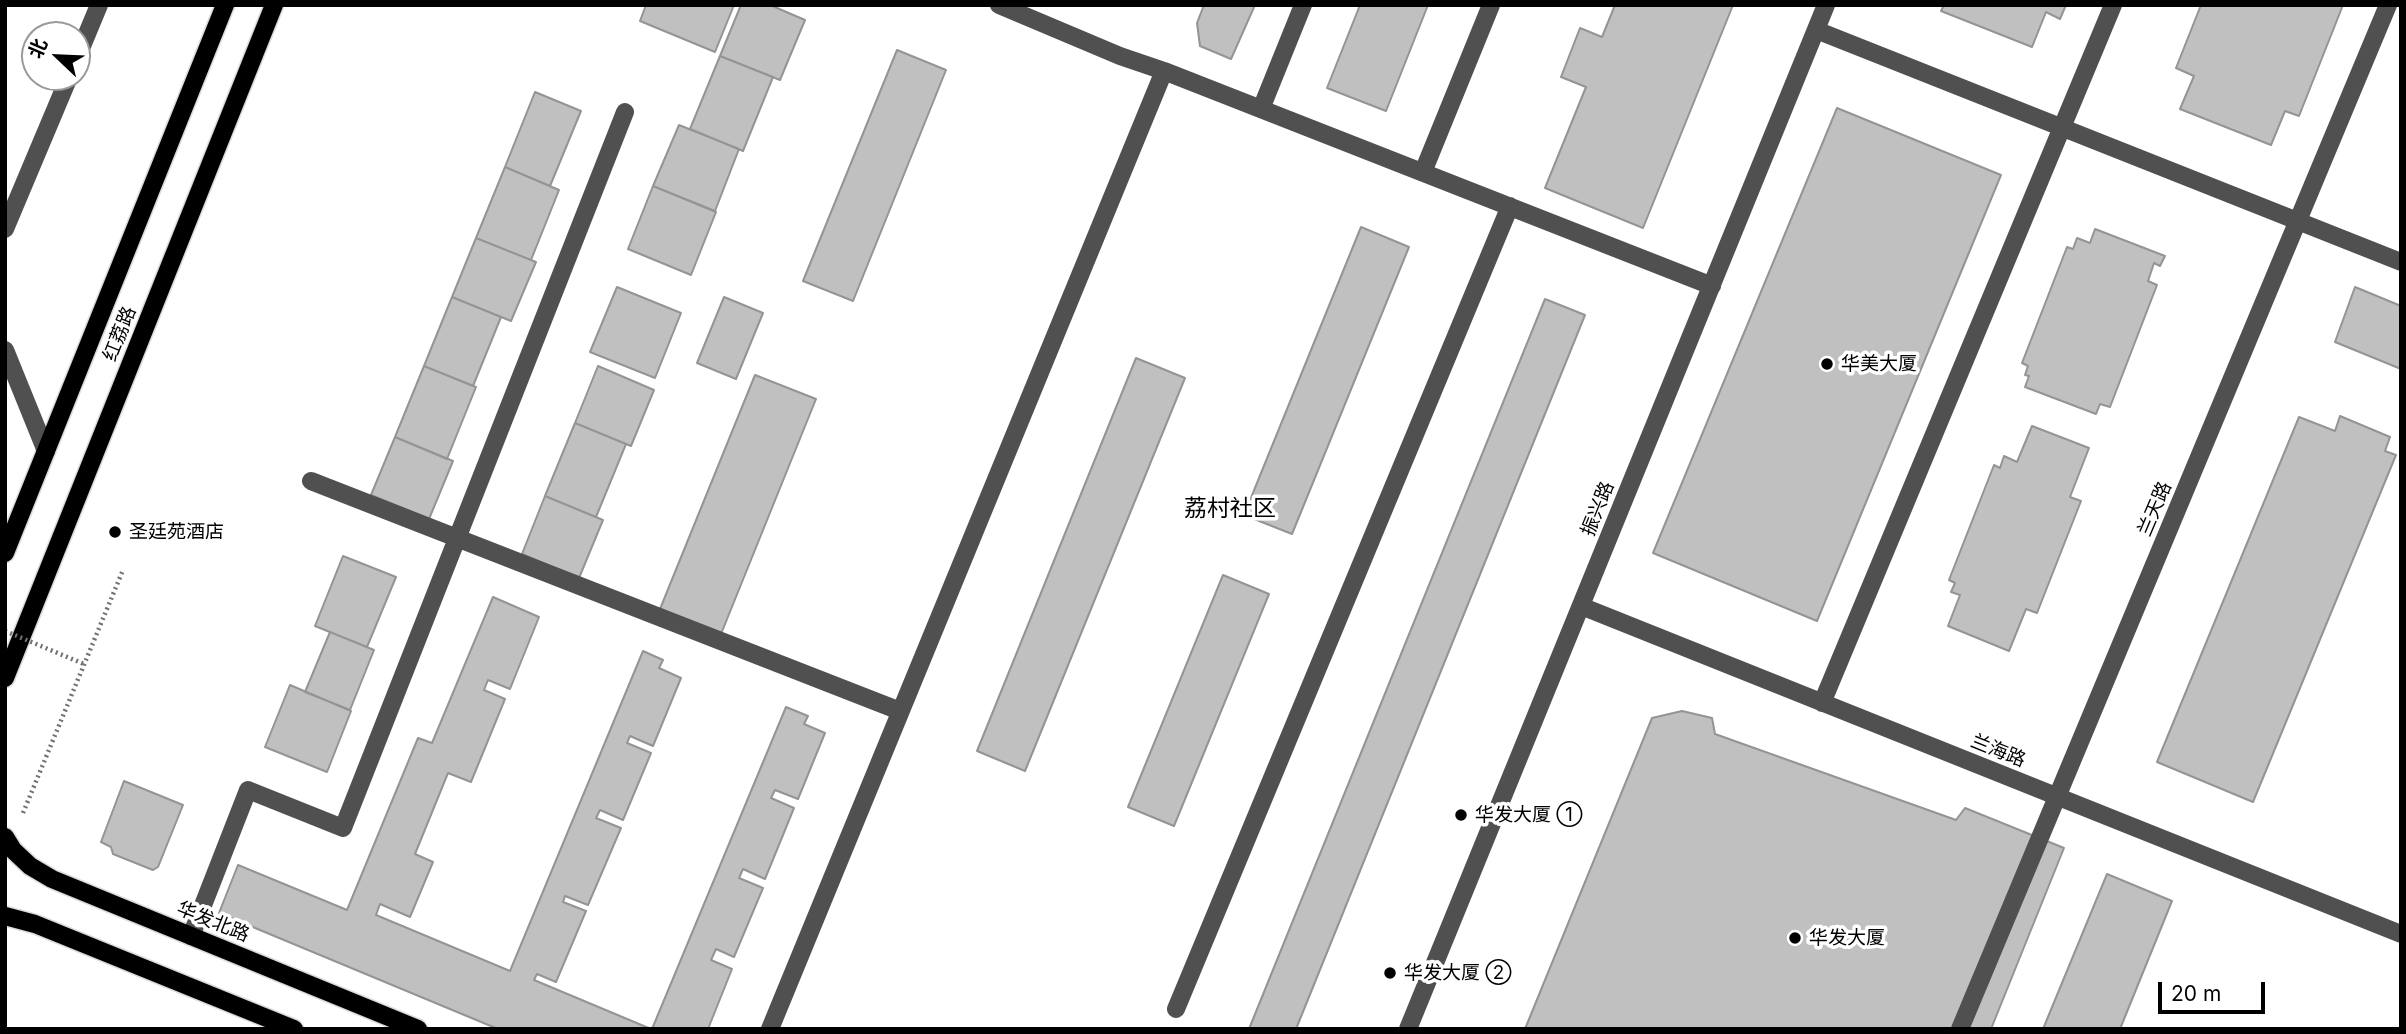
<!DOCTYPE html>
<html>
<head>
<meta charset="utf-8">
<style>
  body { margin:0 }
  #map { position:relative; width:2406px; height:1034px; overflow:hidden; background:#fff; font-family:Inter,"Noto Sans SC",sans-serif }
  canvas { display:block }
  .frame { position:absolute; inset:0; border:7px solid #000; pointer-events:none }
  .north { position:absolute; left:21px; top:21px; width:70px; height:70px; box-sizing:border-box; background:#fff; border:2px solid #999; border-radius:50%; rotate:293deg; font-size:19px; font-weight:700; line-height:28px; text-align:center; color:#000 }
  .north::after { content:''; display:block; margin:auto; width:24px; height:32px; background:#000; clip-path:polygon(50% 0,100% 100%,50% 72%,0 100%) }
  .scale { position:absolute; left:2158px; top:982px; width:107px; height:32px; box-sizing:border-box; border:4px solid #000; border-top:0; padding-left:9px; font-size:21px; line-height:24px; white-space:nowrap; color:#000; -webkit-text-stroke:5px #fff; paint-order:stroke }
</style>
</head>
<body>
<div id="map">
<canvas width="2406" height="1034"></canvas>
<div class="frame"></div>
<div class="north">北</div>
<div class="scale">20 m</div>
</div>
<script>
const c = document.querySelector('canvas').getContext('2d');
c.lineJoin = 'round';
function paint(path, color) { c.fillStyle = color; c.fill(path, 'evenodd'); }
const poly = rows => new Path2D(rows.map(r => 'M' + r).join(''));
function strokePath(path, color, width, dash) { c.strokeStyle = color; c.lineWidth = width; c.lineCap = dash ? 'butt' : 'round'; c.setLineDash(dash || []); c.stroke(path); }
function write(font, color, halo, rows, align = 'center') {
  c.font = font + ' Inter,"Noto Sans SC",sans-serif'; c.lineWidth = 7; c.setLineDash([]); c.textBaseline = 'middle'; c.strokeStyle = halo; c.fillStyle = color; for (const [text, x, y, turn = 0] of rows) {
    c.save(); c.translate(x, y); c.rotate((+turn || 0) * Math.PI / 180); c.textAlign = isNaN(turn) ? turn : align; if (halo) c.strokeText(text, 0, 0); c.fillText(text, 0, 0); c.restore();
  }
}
const building = poly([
  [646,5,734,5,715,52,640,21,646,5],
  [741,5,770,5,805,20,780,80,720,56,741,5],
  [1204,5,1255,5,1231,59,1200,46,1197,23,1204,5],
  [1360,5,1428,5,1386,111,1327,88,1360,5],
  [1615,5,1733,5,1643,228,1545,188,1586,87,1561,77,1580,28,1602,37,1615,5],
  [1944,5,2066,5,2060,19,2046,12,2032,47,1941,11,1944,5],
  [2201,5,2343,5,2299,116,2285,111,2271,145,2180,109,2194,76,2176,68,2201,5],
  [897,50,946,70,853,301,803,281,897,50],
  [720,56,773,77,743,151,690,129,720,56],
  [535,92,581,111,550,186,505,167,535,92],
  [1837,108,2001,175,1817,621,1653,553,1837,108],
  [679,125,739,149,715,211,653,186,679,125],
  [505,167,559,190,531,260,476,238,505,167],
  [653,186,716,212,691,275,628,249,653,186],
  [1361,227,1409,247,1292,534,1244,515,1361,227],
  [2095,229,2165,256,2160,266,2154,263,2148,281,2157,285,2110,407,2100,404,2096,414,2025,387,2029,376,2025,375,2028,366,2022,363,2067,247,2073,249,2077,238,2090,243,2095,229],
  [476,238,536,262,511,321,452,297,476,238],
  [617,287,681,313,655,378,590,352,617,287],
  [2355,287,2401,306,2401,369,2335,342,2355,287],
  [452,297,501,317,473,386,424,366,452,297],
  [724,297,763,313,736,379,697,363,724,297],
  [1545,299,1585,315,1296,1029,1249,1029,1545,299],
  [1136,358,1185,378,1025,771,977,751,1136,358],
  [424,366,476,387,447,459,395,437,424,366],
  [598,366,654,390,631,446,575,423,598,366],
  [755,375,816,399,721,634,660,609,755,375],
  [2340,416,2390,437,2385,451,2396,455,2253,802,2157,762,2299,417,2335,431,2340,416],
  [575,423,626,444,596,517,545,496,575,423],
  [2032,426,2089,448,2070,497,2081,501,2037,613,2026,609,2009,651,1948,626,1960,595,1951,592,1955,583,1949,580,1994,465,2000,468,2004,456,2017,462,2032,426],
  [395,437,453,461,429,519,371,495,395,437],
  [545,496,603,520,579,578,522,554,545,496],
  [343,556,396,577,367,647,315,626,343,556],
  [1223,575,1269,594,1174,826,1128,807,1223,575],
  [493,597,539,617,510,689,488,680,484,690,505,699,471,782,448,773,415,854,433,862,410,917,380,904,376,915,510,971,643,651,663,660,659,668,681,678,653,746,630,736,627,743,651,753,623,820,600,810,596,818,621,828,588,905,565,896,563,902,586,911,556,982,537,974,534,980,651,1029,498,1029,219,913,238,865,347,910,418,738,432,743,493,597],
  [330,632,374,650,350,710,305,692,330,632],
  [290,685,351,711,327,772,265,747,290,685],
  [786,707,808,716,804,724,825,733,798,799,775,790,771,798,794,808,765,879,743,869,739,878,763,888,734,957,716,949,711,960,732,969,708,1029,652,1029,786,707],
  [1682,711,1712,718,1715,734,1956,820,1965,808,2064,848,1991,1029,1525,1029,1652,718,1682,711],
  [124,781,183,805,158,867,153,870,113,854,111,847,101,842,124,781],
  [2107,874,2172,901,2120,1029,2043,1029,2107,874]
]);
const path = poly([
  [23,813,123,570]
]);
const minor = poly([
  [999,5,1120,56,1164,71,1712,286],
  [1816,30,2401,262],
  [77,58,99,5],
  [1261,109,1303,5],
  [1423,172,1491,5],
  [5,229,69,77],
  [5,350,46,451],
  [311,481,900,711],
  [1581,606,2401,934],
  [1822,703,2113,5],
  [191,936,248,790,343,828,625,112],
  [1176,1009,1510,206],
  [770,1029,1164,71],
  [1408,1029,1826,5],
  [1960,1029,2388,5]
]);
const major = poly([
  [5,553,225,5],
  [5,678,274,5],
  [5,837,13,850,30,866,52,879,418,1029],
  [5,916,35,924,294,1029]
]);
const pathBridge = poly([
  [5,631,84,664]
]);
const markers = [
  [1827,364,7,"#000"],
  [115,532,7,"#000"],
  [1461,815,7,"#000"],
  [1795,938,7,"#000"],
  [1390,973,7,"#000"]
];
const streetNames = [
  ["红荔路",120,334,-68],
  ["振兴路",1598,509,-68],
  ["兰天路",2155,509,-67],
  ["兰海路",1998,751,22],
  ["华发北路",213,922,22]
];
const poiNames = [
  ["华美大厦",1841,364],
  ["圣廷苑酒店",129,532],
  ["华发大厦 ①",1475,815],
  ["华发大厦",1809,938],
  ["华发大厦 ②",1404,973]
];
const quarterNames = [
  ["荔村社区",1230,509]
];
paint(building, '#c0c0c0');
strokePath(building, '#949494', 2);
strokePath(major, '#dbdbdb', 21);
strokePath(path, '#727272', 4.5, [2, 3.5]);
strokePath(minor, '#505050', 18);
strokePath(major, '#000', 18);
strokePath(pathBridge, '#727272', 4.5, [2, 3.5]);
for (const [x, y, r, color] of markers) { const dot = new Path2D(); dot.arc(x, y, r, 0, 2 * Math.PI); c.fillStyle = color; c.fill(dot); strokePath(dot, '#fff', 2.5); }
write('19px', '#000', '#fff', streetNames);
write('19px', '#000', '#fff', poiNames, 'left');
write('23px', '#000', '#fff', quarterNames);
</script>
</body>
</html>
